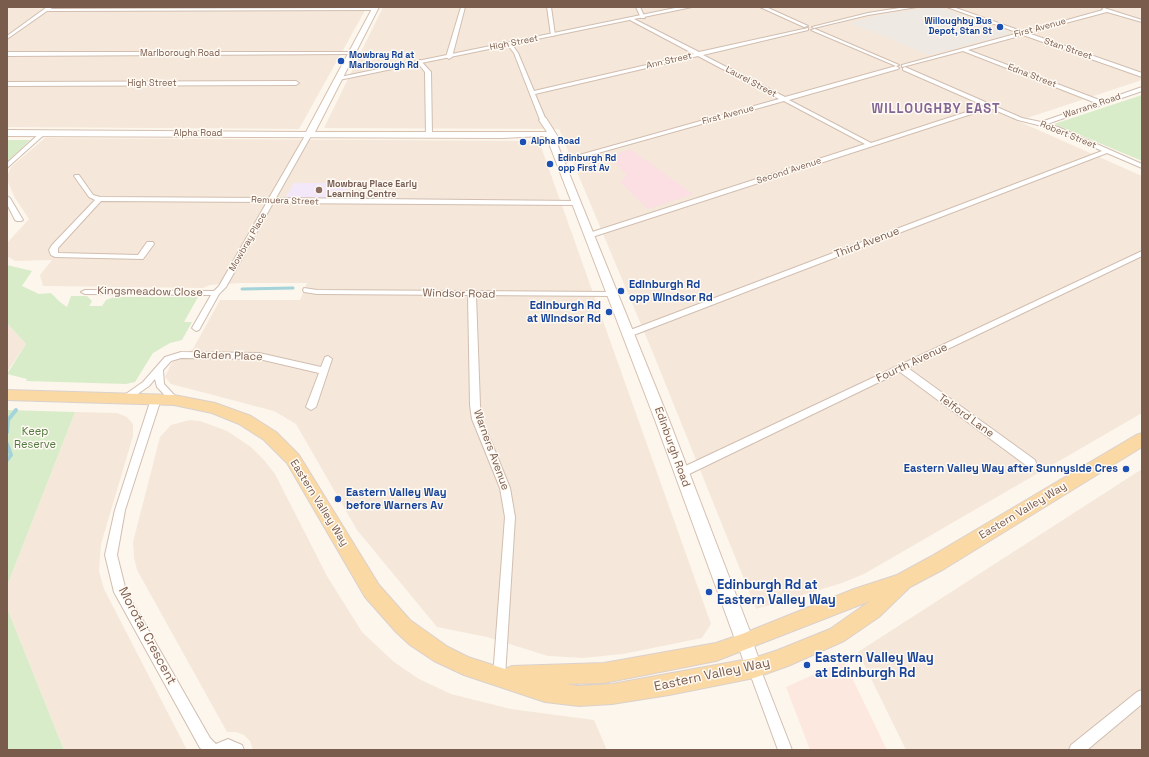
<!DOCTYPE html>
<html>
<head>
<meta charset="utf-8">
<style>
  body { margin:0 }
  #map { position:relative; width:1149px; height:757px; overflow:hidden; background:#fdf6ec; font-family:"Space Grotesk",sans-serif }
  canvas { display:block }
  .frame { position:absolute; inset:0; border:8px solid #7a5c4d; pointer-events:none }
</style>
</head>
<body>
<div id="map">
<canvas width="1149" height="757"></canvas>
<div class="frame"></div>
</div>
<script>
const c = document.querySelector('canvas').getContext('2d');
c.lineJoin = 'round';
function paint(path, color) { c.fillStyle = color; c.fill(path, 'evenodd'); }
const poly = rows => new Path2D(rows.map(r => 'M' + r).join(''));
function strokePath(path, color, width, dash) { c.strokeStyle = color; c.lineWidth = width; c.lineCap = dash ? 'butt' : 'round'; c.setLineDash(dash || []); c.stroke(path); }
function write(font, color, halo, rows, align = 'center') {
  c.font = font + ' "Space Grotesk",sans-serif'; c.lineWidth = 3; c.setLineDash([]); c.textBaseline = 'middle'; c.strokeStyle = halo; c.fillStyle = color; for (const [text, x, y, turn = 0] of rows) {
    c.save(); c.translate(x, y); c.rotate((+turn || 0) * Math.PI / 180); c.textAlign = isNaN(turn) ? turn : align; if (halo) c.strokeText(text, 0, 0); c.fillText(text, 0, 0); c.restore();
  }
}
const residential = poly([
  [7,7,367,7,299,129,7,127],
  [383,7,1142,7,1142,80,1018,121,1142,176,1142,413,864,574,842,583,756,609,653,353,559,129,324,128],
  [45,138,539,141,711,624,702,638,623,654,582,658,548,656,487,637,437,627,357,530,296,424,274,411,171,384,165,377,172,362,193,349,220,300,300,300,307,283,241,283,210,285,203,288,43,286,40,275,52,260,15,261,7,256,7,243,29,219,15,198,7,180,7,176,11,167],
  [7,323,26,344,7,372],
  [75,412,117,413,127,417,133,424,133,436,101,544,99,571,104,589,187,750,64,750,7,608,7,586],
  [190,420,200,421,227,431,251,447,264,460,275,474,327,576,362,632,394,662,419,679,451,694,511,709,594,720,607,750,253,750,250,741,244,735,236,732,227,732,137,570,134,558,133,542,160,437,171,425],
  [1142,469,1142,750,906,750,858,652]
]);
const commercial = poly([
  [844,661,887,750,810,750,786,687]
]);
const industrial = poly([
  [933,7,939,7,1013,33,929,55,851,23,880,15]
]);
const education = poly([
  [294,183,351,183,344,198,286,197]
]);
const medical = poly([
  [630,149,693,194,648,209,620,182,624,179,626,174,609,156]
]);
const green = poly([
  [1142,95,1142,161,1054,124],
  [7,140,30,140,7,162],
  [7,265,32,271,22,286,39,294,51,293,60,302,67,307,71,296,87,296,92,301,89,306,102,306,106,300,114,297,198,297,184,322,192,322,182,340,170,343,153,353,135,382,126,384,26,381,27,379,7,374,26,344,7,323],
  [7,410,75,412,7,586],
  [7,608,64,750,7,750]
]);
const streamFar1 = poly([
  [242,289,293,288]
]);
const stream = poly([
  [7,432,8,420,16,410],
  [7,444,11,455,7,460]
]);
const minor = poly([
  [47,7,52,7,51,9,375,8,377,9,375,10,47,11,7,39,7,36,47,7],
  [461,7,465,7,452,57,449,59,446,57,461,7],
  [547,7,551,7,555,35,553,36,551,35,547,7],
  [636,7,640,7,645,18,641,18,636,7],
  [760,7,766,7,808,26,804,27,760,7],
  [906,7,917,7,868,15,814,28,812,27,868,13,906,7],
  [947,7,953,7,1024,32,1103,10,1102,9,1104,8,1142,20,1142,22,1107,12,1028,33,1142,73,1142,77,1023,35,968,50,1102,101,1142,87,1142,91,1047,124,1058,127,1142,164,1142,168,1107,153,631,336,625,336,624,334,625,332,1102,151,1054,129,1018,120,990,108,589,238,586,238,586,234,865,144,784,101,562,163,558,163,558,161,779,99,698,56,535,94,546,120,543,122,540,120,514,53,507,44,507,43,511,43,518,53,534,91,694,54,630,20,632,18,699,52,808,28,808,30,703,55,785,97,896,66,811,30,815,29,899,65,896,66,899,68,898,69,789,100,871,143,985,106,903,70,903,68,905,67,1022,118,1041,122,1096,103,963,51,902,67,902,65,1019,33,947,7],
  [7,52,352,52,354,53,352,54,7,56,7,52],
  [420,60,431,72,432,135,429,137,426,135,425,72,417,62,420,60],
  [7,82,296,81,299,83,296,85,7,86,7,82],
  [41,132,46,133,7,168,7,163,41,132],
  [309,132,312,134,276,198,576,201,579,203,576,205,273,203,226,287,219,294,199,330,196,331,192,328,211,295,85,294,81,292,85,290,214,291,219,286,267,202,101,201,58,248,58,253,138,255,147,242,153,242,154,244,143,259,55,257,51,255,49,250,52,245,95,200,89,197,74,176,75,175,79,175,93,195,100,197,269,198,306,134,309,132],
  [7,196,10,198,23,220,21,221,17,221,15,220,7,204,7,196],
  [1142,251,1142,256,908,368,1035,460,1036,463,1035,466,1027,466,900,372,685,476,677,476,676,473,677,470,1142,251],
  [304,288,317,290,612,292,616,294,612,296,476,295,480,405,482,419,510,488,515,517,505,677,503,681,499,683,495,681,493,677,505,517,500,488,472,419,470,405,468,295,317,294,304,292,303,290,304,288],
  [181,352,259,353,321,367,325,357,328,356,332,359,316,407,311,410,306,407,319,373,259,359,181,358,171,361,163,370,164,384,177,398,179,400,177,402,171,402,157,387,155,379,149,386,129,400,123,400,121,398,123,396,143,382,165,357,181,352],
  [156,396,161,399,125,510,117,555,126,591,210,738,216,744,228,739,242,745,244,750,203,750,200,748,114,592,105,555,115,510,151,399,156,396],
  [754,662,758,664,760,668,792,750,778,750,748,668,750,664,754,662],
  [1142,690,1142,704,1087,750,1069,750,1071,745,1137,692,1142,690]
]);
const tertiary = poly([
  [680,7,692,7,339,80,335,78,680,7],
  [745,635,751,637,762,668,760,674,754,676,748,674,737,642,739,637,745,635]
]);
const secondary = poly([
  [373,7,379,7,315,132,547,132,539,120,543,117,546,118,558,137,558,146,669,420,754,642,751,648,745,650,739,648,736,642,655,420,550,146,548,138,542,136,502,138,7,136,7,130,306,132,373,7]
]);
const primary = poly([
  [7,390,174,395,215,403,251,416,276,432,299,455,379,585,410,620,448,647,468,657,505,669,512,666,604,663,716,643,742,634,854,589,897,575,930,557,1136,435,1142,433,1142,447,944,569,910,587,879,617,844,641,788,666,754,678,669,695,612,704,579,706,545,702,464,675,434,661,410,645,396,632,365,597,287,463,264,440,239,424,212,413,174,405,7,400,7,390],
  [870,601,830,629,778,650,754,658,612,684,579,686,566,684,604,683,716,661,870,601]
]);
const markers = [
  [1000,27,4,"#1a4fb4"],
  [341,61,4,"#1a4fb4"],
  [523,142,4,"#1a4fb4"],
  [550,164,4,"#1a4fb4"],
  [319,190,4,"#8d6e63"],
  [621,291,4,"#1a4fb4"],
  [609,312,4,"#1a4fb4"],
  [1126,469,4,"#1a4fb4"],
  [338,499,4,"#1a4fb4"],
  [709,592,4,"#1a4fb4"],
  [807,665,4,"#1a4fb4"]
];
const farTransitnames = [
  ["Willoughby Bus",992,22,"right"],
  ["Depot, Stan St",992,32,"right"],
  ["Mowbray Rd at",349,56],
  ["Marlborough Rd",349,66],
  ["Alpha Road",531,142],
  ["Edinburgh Rd",558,159],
  ["opp First Av",558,169]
];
const farStreetnames = [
  ["First Avenue",1040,28,-15],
  ["High Street",514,43,-11],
  ["Stan Street",1068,49,19],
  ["Marlborough Road",180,54],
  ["Ann Street",669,61,-13],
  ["Edna Street",1032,76,21],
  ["Laurel Street",751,82,28],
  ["High Street",152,84],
  ["Warrane Road",1092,106,-19],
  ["First Avenue",728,115,-15],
  ["Alpha Road",198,134],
  ["Robert Street",1068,135,22],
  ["Second Avenue",789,171,-18],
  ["Remuera Street",285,201,2],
  ["Mowbray Place",248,242,-60]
];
const farEducationnames = [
  ["Mowbray Place Early",327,185],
  ["Learning Centre",327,195]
];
const streetNames = [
  ["Third Avenue",867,243,-21],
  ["Kingsmeadow Close",150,292,1],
  ["Windsor Road",459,294,1],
  ["Garden Place",228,356,2],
  ["Fourth Avenue",912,363,-25],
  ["Telford Lane",966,416,36],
  ["Edinburgh Road",672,447,70],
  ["Warners Avenue",491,450,70],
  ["Eastern Valley Way",319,503,58],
  ["Eastern Valley Way",1023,511,-31]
];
const transitNames = [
  ["Edinburgh Rd",629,285],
  ["opp Windsor Rd",629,298],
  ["Edinburgh Rd",601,306,"right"],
  ["at Windsor Rd",601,319,"right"],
  ["Eastern Valley Way after Sunnyside Cres",1118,469,"right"],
  ["Eastern Valley Way",346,493],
  ["before Warners Av",346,506]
];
const parkNames = [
  ["Keep",35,432],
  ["Reserve",35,445]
];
const farDistrictnames = [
  ["WILLOUGHBY EAST",936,109]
];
const nearTransitnames = [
  ["Edinburgh Rd at",717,585],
  ["Eastern Valley Way",717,600],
  ["Eastern Valley Way",815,658],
  ["at Edinburgh Rd",815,673]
];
const nearStreetnames = [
  ["Morotai Crescent",147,636,62],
  ["Eastern Valley Way",712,675,-12]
];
paint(residential, '#f5e8da');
paint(commercial, '#fde8e0');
paint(industrial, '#efe9e4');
paint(education, '#f3e8fa');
paint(medical, '#fbdfe3');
paint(green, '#d8ecc9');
strokePath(streamFar1, '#a5d3da', 3);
strokePath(stream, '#a5d3da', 4);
strokePath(minor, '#d1beb0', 2);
strokePath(tertiary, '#d1beb0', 2);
strokePath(secondary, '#d6c0b0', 2);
strokePath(primary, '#dad1cd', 2);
paint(minor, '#fff');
paint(tertiary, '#fff');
paint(secondary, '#fff');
paint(primary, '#fbd9a5');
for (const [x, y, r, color] of markers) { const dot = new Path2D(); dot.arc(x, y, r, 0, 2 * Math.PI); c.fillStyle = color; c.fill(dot); strokePath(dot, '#fffaf3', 1.5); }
write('bold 9px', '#164399', '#fffaf3', farTransitnames, 'left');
write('9px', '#7a5c4d', '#fffaf3', farStreetnames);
write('bold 9px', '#785e54', '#fffaf3', farEducationnames, 'left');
write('11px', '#7a5c4d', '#fffaf3', streetNames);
write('bold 11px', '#164399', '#fffaf3', transitNames, 'left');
write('11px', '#537a41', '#fffaf3', parkNames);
c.letterSpacing = '1px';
write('bold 13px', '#846695', '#fffaf3', farDistrictnames);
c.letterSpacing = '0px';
write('bold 13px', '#164399', '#fffaf3', nearTransitnames, 'left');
write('13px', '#7a5c4d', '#fffaf3', nearStreetnames);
</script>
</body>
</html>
